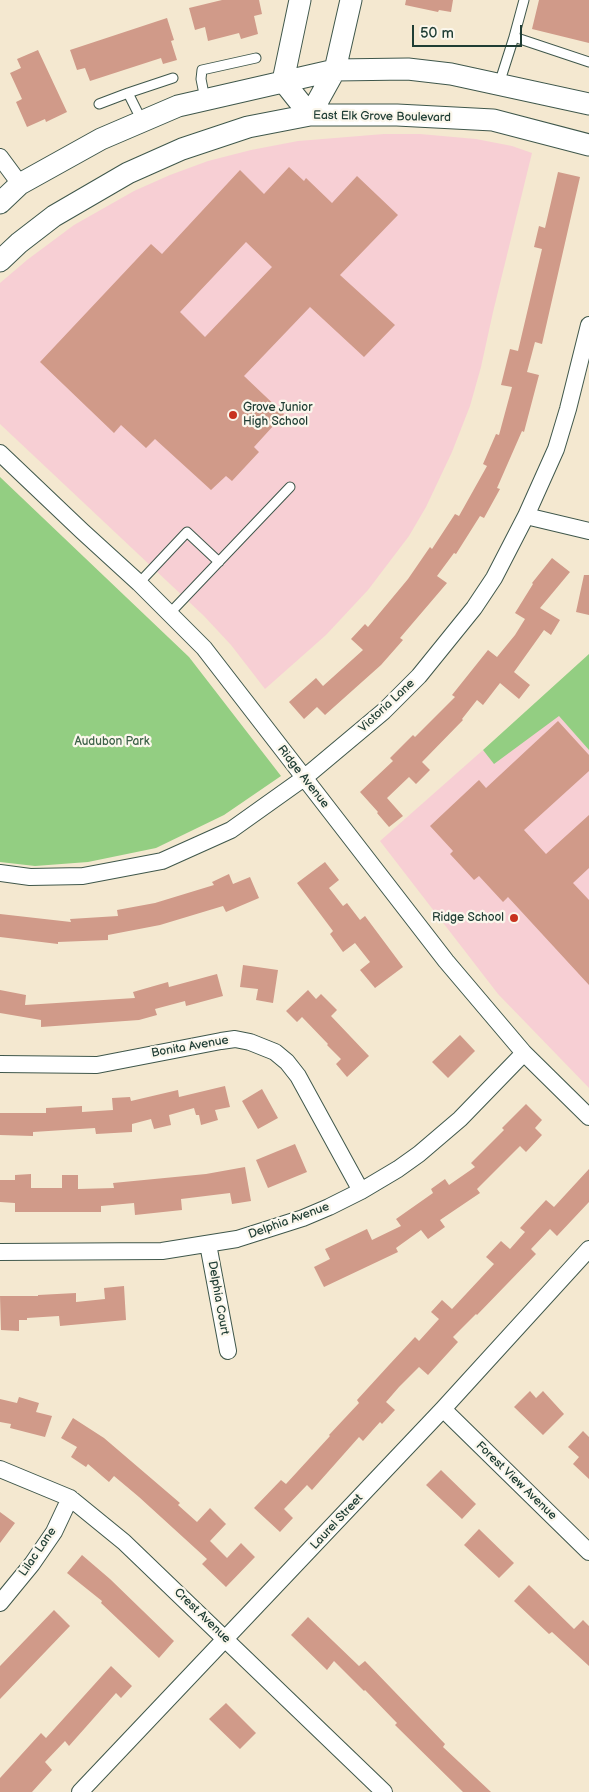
<!DOCTYPE html>
<html>
<head>
<meta charset="utf-8">
<style>
  body { margin:0 }
  #map { position:relative; width:589px; height:1792px; overflow:hidden; background:#f4e8d0; font-family:"Balsamiq Sans",sans-serif }
  canvas { display:block }
  .scale { position:absolute; left:412px; top:25px; width:110px; height:22px; box-sizing:border-box; border:2px solid #1f3d34; border-top:0; padding-left:6px; font-size:15px; line-height:18px; white-space:nowrap; color:#1f3d34; -webkit-text-stroke:4px #fbf7ec; paint-order:stroke }
</style>
</head>
<body>
<div id="map">
<canvas width="589" height="1792"></canvas>
<div class="scale">50 m</div>
</div>
<script>
const c = document.querySelector('canvas').getContext('2d');
c.lineJoin = 'round';
function paint(path, color) { c.fillStyle = color; c.fill(path, 'evenodd'); }
const poly = rows => new Path2D(rows.map(r => 'M' + r).join(''));
function strokePath(path, color, width, dash) { c.strokeStyle = color; c.lineWidth = width; c.lineCap = dash ? 'butt' : 'round'; c.setLineDash(dash || []); c.stroke(path); }
function write(font, color, halo, rows, align = 'center') {
  c.font = font + ' "Balsamiq Sans",sans-serif'; c.lineWidth = 4.5; c.setLineDash([]); c.textBaseline = 'middle'; c.strokeStyle = halo; c.fillStyle = color; for (const [text, x, y, turn = 0] of rows) {
    c.save(); c.translate(x, y); c.rotate((+turn || 0) * Math.PI / 180); c.textAlign = isNaN(turn) ? turn : align; if (halo) c.strokeText(text, 0, 0); c.fillText(text, 0, 0); c.restore();
  }
}
const built = poly([
  [384,134,420,134,476,139,512,146,532,153,493,312,481,367,470,406,452,452,426,507,409,536,368,590,326,635,265,689,231,645,204,616,0,424,0,283,27,260,74,225,134,191,170,175,208,161,251,150,298,141],
  [559,715,589,750,589,1088,498,994,380,841,483,750,494,763]
]);
const green = poly([
  [0,477,189,657,281,776,224,815,156,848,88,862,35,866,0,862],
  [589,654,589,750,559,716,494,764,483,750]
]);
const building = poly([
  [222,0,259,0,262,14,254,16,258,34,241,39,239,33,208,41,205,27,195,30,189,8],
  [406,0,453,0,451,12,439,10,438,12,405,5],
  [539,0,589,0,589,43,532,29],
  [167,18,174,40,171,41,177,60,163,64,161,58,90,81,85,68,77,70,70,50],
  [38,50,67,112,46,122,45,119,27,127,16,102,22,99,10,73,21,68,17,59],
  [289,167,304,181,306,178,332,203,357,176,398,215,340,275,395,325,364,357,310,307,244,376,284,414,254,447,259,452,232,481,226,476,211,490,155,439,146,448,121,425,114,433,40,362,151,244,162,254,240,170,264,194],
  [246,242,272,267,205,337,180,312],
  [558,172,580,177,542,344,535,342,527,372,539,375,524,432,522,431,497,488,500,489,484,518,480,516,456,554,454,553,437,576,447,583,400,638,403,640,381,665,325,715,317,707,304,719,289,702,316,678,323,686,363,650,351,639,365,624,368,627,408,579,430,547,432,549,455,514,459,516,487,466,483,464,496,434,499,435,512,387,501,385,510,349,518,351,542,249,534,247,539,226,545,228],
  [552,558,570,572,540,608,560,620,551,635,544,630,514,672,530,685,519,699,500,683,483,705,477,700,462,719,463,720,422,762,430,770,416,784,409,777,387,798,403,816,389,827,377,813,378,812,360,792,393,761,390,758,413,735,415,737,455,697,452,695,488,650,497,657,515,635,525,619,515,613,533,584,532,583],
  [584,575,589,575,589,615,576,612],
  [558,721,589,755,589,771,524,830,546,854,589,815,589,868,573,883,589,900,589,985,508,897,503,902,479,876,474,880,450,854,453,851,430,826,479,780,486,788],
  [325,862,339,880,329,888,343,906,347,903,360,920,365,916,403,967,375,988,360,970,370,962,355,943,343,952,330,934,333,931,297,883],
  [229,874,233,884,250,877,259,898,226,912,223,906,160,925,108,935,108,940,58,942,58,944,0,937,0,914,71,922,70,919,118,916,117,910,155,903,214,885,212,882],
  [243,965,278,970,273,1003,256,1000,258,989,240,987],
  [217,974,223,996,186,1006,185,1001,155,1009,157,1015,139,1020,41,1027,41,1020,0,1013,0,990,26,995,25,1005,135,998,133,992,168,982,169,987],
  [308,990,316,999,321,994,337,1010,331,1016,369,1056,347,1077,336,1064,341,1059,327,1045,328,1044,302,1017,297,1022,286,1011],
  [460,1035,475,1051,448,1078,432,1062],
  [225,1086,230,1107,215,1110,218,1120,201,1125,199,1115,196,1115,194,1108,169,1115,171,1125,154,1129,151,1119,132,1124,132,1132,96,1134,95,1128,33,1132,33,1136,0,1135,0,1113,46,1113,46,1108,82,1106,82,1112,113,1110,112,1098,130,1097,131,1101,178,1090,179,1097],
  [262,1089,278,1118,258,1129,242,1101],
  [526,1104,542,1120,535,1128,542,1135,526,1152,520,1146,477,1189,480,1193,440,1220,445,1227,428,1239,421,1230,396,1248,398,1252,324,1287,314,1267,330,1259,325,1249,367,1229,372,1240,401,1226,396,1219,433,1193,431,1189,445,1179,449,1185,475,1167,471,1163,504,1130,502,1128],
  [295,1144,307,1172,268,1188,256,1160],
  [245,1167,251,1201,232,1204,230,1193,181,1199,182,1210,135,1215,134,1203,101,1206,101,1212,15,1212,15,1203,0,1202,0,1180,15,1180,15,1175,31,1174,31,1188,62,1188,62,1175,78,1175,78,1189,114,1188,113,1183,206,1174],
  [589,1169,589,1202,557,1236,550,1229,531,1249,536,1254,477,1315,476,1314,453,1337,458,1342,428,1375,419,1367,399,1387,386,1402,395,1410,382,1424,380,1422,363,1441,359,1437,312,1490,307,1485,284,1509,293,1518,280,1532,254,1508,281,1480,286,1484,330,1436,329,1435,359,1403,357,1400,389,1365,415,1337,419,1341,439,1319,431,1312,442,1300,452,1309,494,1264,486,1257,501,1241,510,1249,525,1232,520,1228,546,1200,554,1207],
  [124,1286,126,1320,60,1326,59,1316,27,1318,27,1320,19,1320,19,1331,1,1330,0,1296,38,1296,38,1295,76,1293,76,1302,105,1299,104,1288],
  [530,1391,536,1398,543,1391,564,1414,543,1435,514,1407],
  [19,1397,39,1403,36,1412,52,1416,45,1437,10,1428,11,1424,0,1422,0,1399,17,1403],
  [73,1418,104,1438,180,1503,178,1505,197,1522,210,1508,226,1524,210,1541,227,1558,241,1543,255,1557,226,1587,202,1564,207,1559,139,1497,114,1476,109,1482,88,1464,86,1467,71,1457,77,1447,61,1438],
  [583,1431,589,1437,589,1479,573,1464,579,1457,568,1447],
  [441,1470,476,1504,462,1519,426,1485],
  [0,1512,15,1523,0,1543],
  [479,1529,514,1563,499,1578,464,1545],
  [82,1555,110,1579,174,1641,159,1658,101,1603,102,1601,67,1573],
  [529,1585,574,1629,583,1620,589,1626,589,1666,552,1632,549,1634,514,1601],
  [54,1610,70,1626,0,1699,0,1666],
  [308,1617,359,1666,365,1661,445,1744,443,1747,491,1792,463,1792,395,1725,397,1723,365,1690,364,1691,334,1661,327,1670,291,1635],
  [111,1666,132,1686,121,1698,116,1693,69,1746,65,1741,45,1762,52,1770,32,1792,0,1792,0,1778,41,1733,46,1738],
  [226,1703,256,1733,240,1749,209,1719]
]);
const service = poly([
  [514,37,524,0],
  [499,84,514,37,589,62],
  [205,99,201,79,202,70,256,58],
  [99,104,128,93],
  [142,121,128,93,173,78],
  [139,583,187,532,219,562],
  [170,613,290,487]
]);
const minor = poly([
  [0,157,20,184],
  [0,453,82,531,139,583,204,648,446,961,524,1053,589,1117],
  [526,516,589,531],
  [0,873,30,877,83,876,162,861,231,830,304,778,384,711,419,676,474,608,494,578,526,516,556,449,568,409,589,325],
  [0,1064,97,1065,221,1041,235,1039,250,1042,275,1052,287,1062,298,1076,361,1191],
  [208,1244,228,1351],
  [0,1252,162,1251,237,1239,303,1218,329,1207,361,1191,398,1169,419,1154,460,1119,524,1053],
  [443,1409,589,1552],
  [0,1469,70,1498,124,1542,384,1792],
  [0,1603,32,1564,54,1532,70,1498],
  [80,1792,443,1409,589,1249]
]);
const tertiary = poly([
  [300,0,283,81,310,115,335,70,351,0],
  [0,203,20,184,101,139,178,106,335,70,408,69,451,74,589,104],
  [0,261,19,243,54,216,128,173,182,149,248,127,310,115,397,115,493,120,589,145]
]);
const markers = [
  [233,415,5,"#c8321e"],
  [514,918,5,"#c8321e"]
];
const streetNames = [
  ["East Elk Grove Boulevard",382,117,1],
  ["Victoria Lane",387,706,-43],
  ["Ridge Avenue",303,777,52],
  ["Bonita Avenue",190,1047,-10],
  ["Delphia Avenue",289,1221,-20],
  ["Delphia Court",218,1298,80],
  ["Forest View Avenue",516,1481,44],
  ["Laurel Street",337,1522,-47],
  ["Lilac Lane",38,1552,-56],
  ["Crest Avenue",202,1616,44]
];
const poiNames = [
  ["Grove Junior",243,408],
  ["High School",243,422],
  ["Ridge School",504,918,"right"]
];
const parkNames = [
  ["Audubon Park",112,742]
];
paint(built, '#f7cfd4');
paint(green, '#93ce82');
paint(building, '#d09a89');
strokePath(service, '#3f574b', 11);
strokePath(minor, '#3f574b', 18);
strokePath(tertiary, '#3f574b', 23);
strokePath(service, '#fff', 9);
strokePath(minor, '#fff', 16);
strokePath(tertiary, '#fff', 21);
for (const [x, y, r, color] of markers) { const dot = new Path2D(); dot.arc(x, y, r, 0, 2 * Math.PI); c.fillStyle = color; c.fill(dot); strokePath(dot, '#fbf7ec', 2); }
write('12px', '#1f3d34', '#fbf7ec', streetNames);
write('12px', '#1f3d34', '#fbf7ec', poiNames, 'left');
write('12px', '#3c6148', '#fbf7ec', parkNames);
</script>
</body>
</html>
